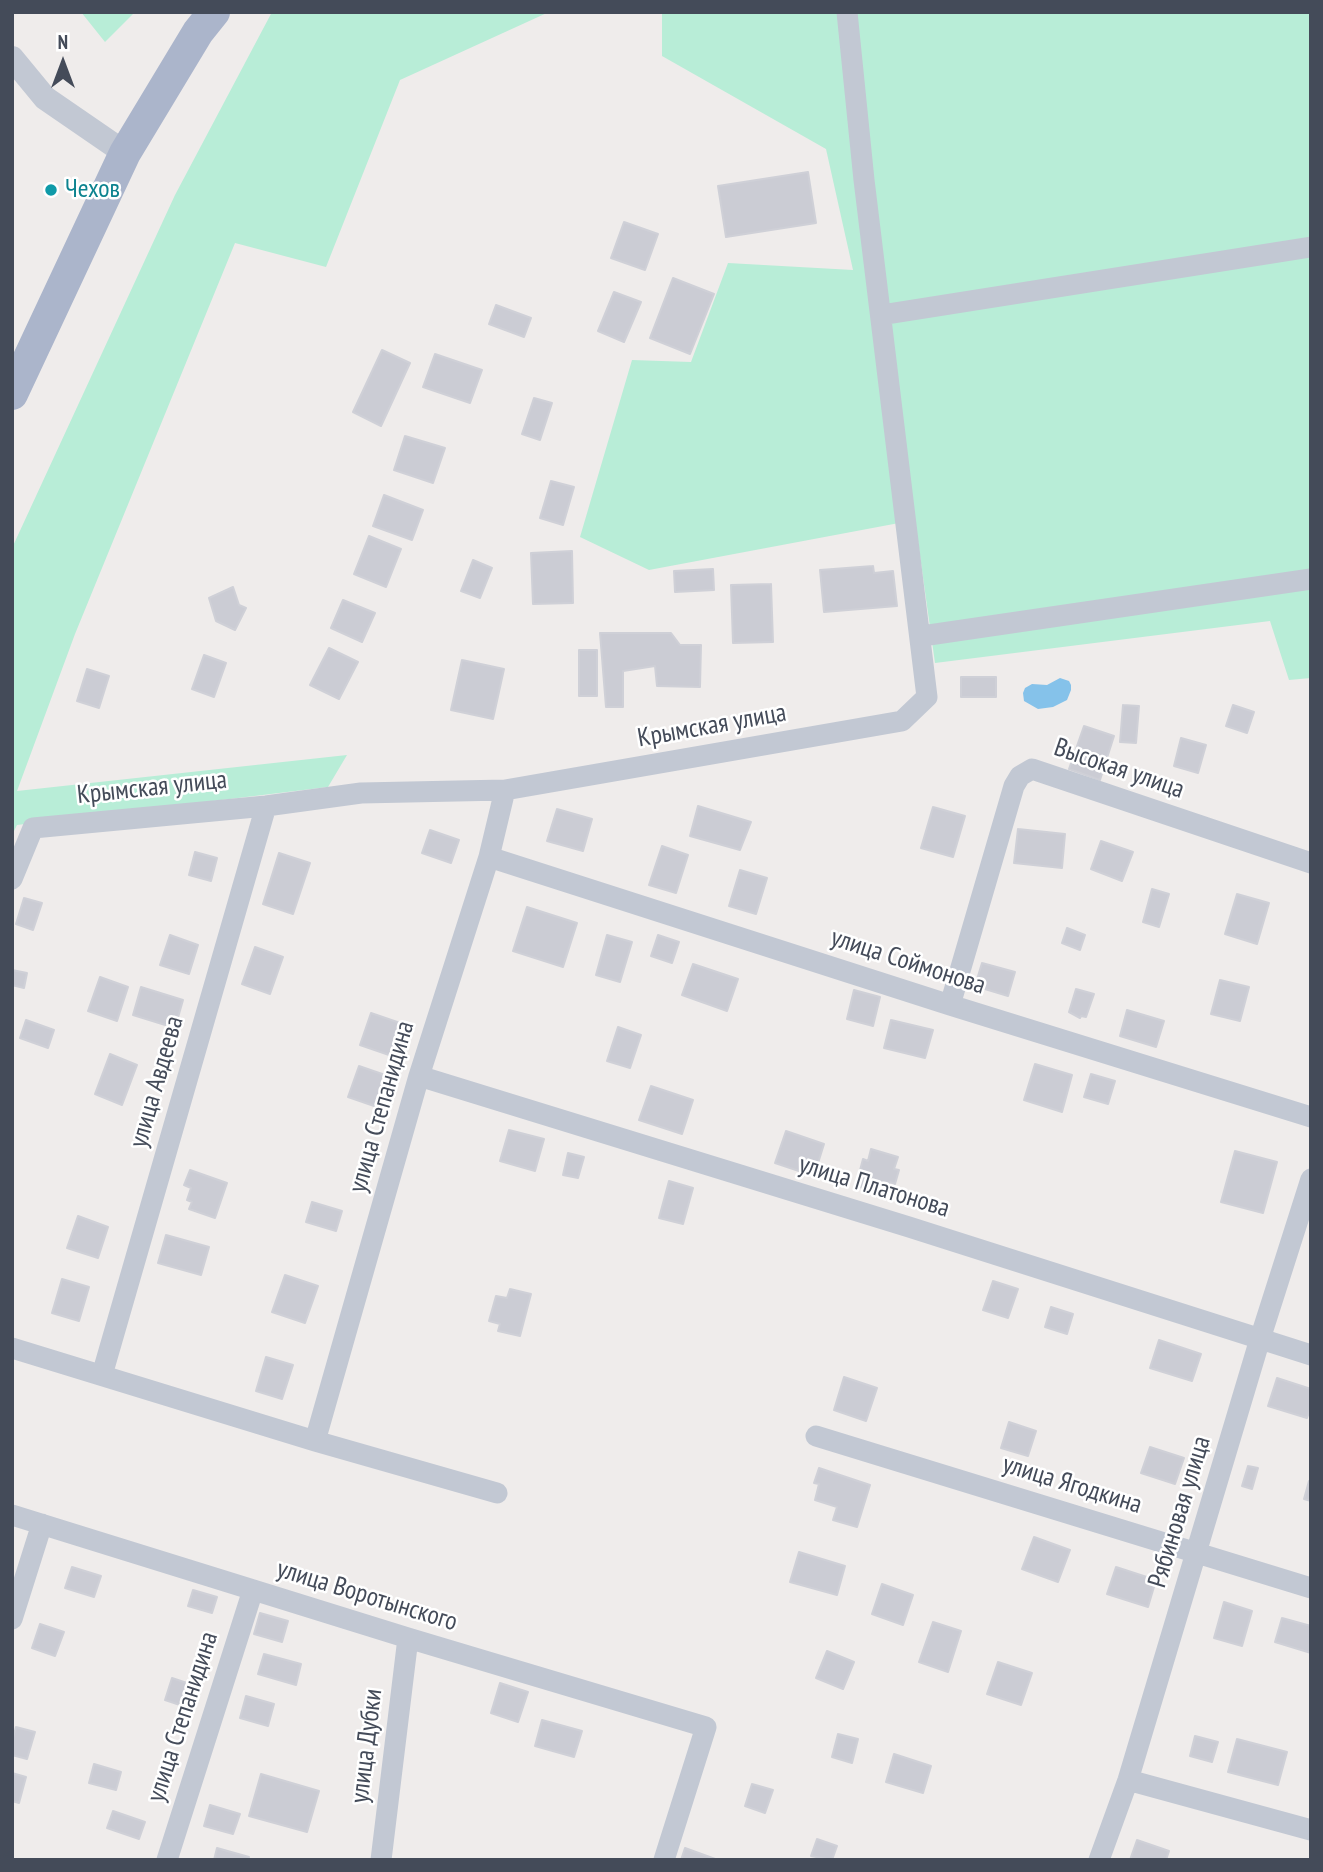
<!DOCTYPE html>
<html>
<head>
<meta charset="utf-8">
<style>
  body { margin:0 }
  #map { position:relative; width:1323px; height:1872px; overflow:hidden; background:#efeceb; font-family:"PT Sans Narrow",sans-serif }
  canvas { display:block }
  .frame { position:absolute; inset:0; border:14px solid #444b59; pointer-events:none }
  .north { position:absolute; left:28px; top:28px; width:70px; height:70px; -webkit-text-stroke:5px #fff; paint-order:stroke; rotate:0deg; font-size:19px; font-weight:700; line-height:28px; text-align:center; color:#444b59 }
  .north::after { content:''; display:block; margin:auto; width:24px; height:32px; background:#444b59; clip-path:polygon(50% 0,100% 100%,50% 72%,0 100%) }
</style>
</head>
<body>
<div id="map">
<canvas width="1323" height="1872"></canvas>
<div class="frame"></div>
<div class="north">N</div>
</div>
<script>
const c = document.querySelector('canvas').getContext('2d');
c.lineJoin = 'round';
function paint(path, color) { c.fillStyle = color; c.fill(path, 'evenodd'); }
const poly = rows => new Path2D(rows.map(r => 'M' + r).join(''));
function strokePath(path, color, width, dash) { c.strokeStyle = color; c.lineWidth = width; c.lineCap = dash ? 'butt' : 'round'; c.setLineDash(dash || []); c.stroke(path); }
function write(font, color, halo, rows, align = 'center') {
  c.font = font + ' "PT Sans Narrow",sans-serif'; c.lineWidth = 5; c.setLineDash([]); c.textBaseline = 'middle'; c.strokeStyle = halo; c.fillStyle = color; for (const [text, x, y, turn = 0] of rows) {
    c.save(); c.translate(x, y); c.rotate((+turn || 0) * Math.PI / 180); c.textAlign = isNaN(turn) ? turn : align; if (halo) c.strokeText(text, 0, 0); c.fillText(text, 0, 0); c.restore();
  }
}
const green = poly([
  [81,12,135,12,105,42],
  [272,12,549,12,400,80,326,267,235,243,75,634,17,791,347,755,328,787,17,825,12,835,12,548,175,195],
  [662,12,1311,12,1311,678,1289,680,1270,621,935,663,915,520,649,570,580,537,632,360,691,362,728,263,853,270,826,149,662,56]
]);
const water = poly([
  [1060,678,1069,681,1071,685,1071,690,1067,700,1053,707,1038,709,1024,701,1023,693,1025,688,1032,684,1047,685]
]);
const building = poly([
  [808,172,816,223,726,237,718,186,808,172],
  [624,222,658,234,645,270,611,258,624,222],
  [673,278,714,294,690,354,650,338,673,278],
  [614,292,641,302,624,342,598,331,614,292],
  [496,305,531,318,524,337,489,324,496,305],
  [382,350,410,363,381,426,353,412,382,350],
  [435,354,482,370,470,403,423,387,435,354],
  [534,398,552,403,540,440,522,434,534,398],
  [405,436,445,448,433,483,394,470,405,436],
  [551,481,574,487,563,525,540,518,551,481],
  [384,495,423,510,412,540,373,526,384,495],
  [369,536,401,549,386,587,354,574,369,536],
  [572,551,573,603,533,604,531,553,572,551],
  [473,560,492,568,480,598,461,591,473,560],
  [873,566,874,573,893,571,897,606,824,612,820,570,873,566],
  [713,569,714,590,675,592,674,571,713,569],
  [771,584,773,642,733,643,731,585,771,584],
  [233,587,239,605,246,608,235,630,216,621,209,598,233,587],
  [343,600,375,613,362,642,331,628,343,600],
  [600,633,671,633,680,645,701,645,700,687,657,686,655,666,623,671,623,707,606,707,600,633],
  [329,648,358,662,339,699,310,685,329,648],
  [579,650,597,650,597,696,579,696,579,650],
  [204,655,226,663,214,697,192,689,204,655],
  [462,660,504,669,493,719,451,710,462,660],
  [87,669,109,676,99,708,77,701,87,669],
  [961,677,996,677,996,697,961,697,961,677],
  [1123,705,1139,706,1136,743,1120,742,1123,705],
  [1233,705,1254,712,1247,733,1226,726,1233,705],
  [1084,726,1114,736,1100,780,1069,769,1084,726],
  [1181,738,1206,745,1198,773,1174,766,1181,738],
  [698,806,751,822,740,850,690,836,698,806],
  [933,807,965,816,953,857,921,848,933,807],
  [557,809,592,819,583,851,547,841,557,809],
  [1018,829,1065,834,1062,868,1014,863,1018,829],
  [430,830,459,840,451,863,422,853,430,830],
  [1101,841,1133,852,1122,881,1091,869,1101,841],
  [662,846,688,855,676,893,649,885,662,846],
  [195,852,217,858,211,881,189,875,195,852],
  [279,853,310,863,293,914,263,904,279,853],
  [740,870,767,878,756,914,729,906,740,870],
  [1152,889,1169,894,1159,927,1143,922,1152,889],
  [1237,894,1269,903,1257,944,1225,934,1237,894],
  [24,898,42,903,33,930,16,924,24,898],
  [527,907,577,923,563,967,513,951,527,907],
  [1067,928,1085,935,1080,950,1062,943,1067,928],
  [170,935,198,945,189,974,160,965,170,935],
  [607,935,632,942,620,982,596,975,607,935],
  [658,935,679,942,672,963,651,956,658,935],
  [255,947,283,957,270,994,242,984,255,947],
  [982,963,1015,972,1008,996,975,986,982,963],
  [693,964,738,979,727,1011,682,995,693,964],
  [12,970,27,973,24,988,12,985,12,970],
  [100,977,128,987,117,1021,88,1011,100,977],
  [1220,980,1249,987,1240,1021,1211,1014,1220,980],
  [141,987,183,1000,175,1028,133,1015,141,987],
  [1076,989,1094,994,1086,1017,1081,1016,1080,1018,1069,1012,1076,989],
  [854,990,880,997,873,1026,847,1019,854,990],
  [1127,1010,1164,1021,1156,1047,1120,1036,1127,1010],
  [371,1013,403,1024,392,1056,360,1045,371,1013],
  [26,1020,54,1030,48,1048,20,1038,26,1020],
  [891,1020,933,1030,925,1058,884,1048,891,1020],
  [618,1027,641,1035,630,1068,607,1061,618,1027],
  [110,1054,137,1065,122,1105,95,1094,110,1054],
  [1035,1064,1072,1075,1062,1112,1024,1100,1035,1064],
  [359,1066,388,1076,377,1107,348,1097,359,1066],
  [1091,1074,1115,1081,1108,1104,1084,1097,1091,1074],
  [651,1086,693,1100,682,1134,639,1120,651,1086],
  [509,1130,544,1139,535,1171,500,1161,509,1130],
  [786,1131,824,1144,814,1176,775,1163,786,1131],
  [871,1149,898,1157,894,1169,899,1170,895,1184,890,1182,886,1195,860,1187,864,1175,859,1174,863,1159,868,1161,871,1149],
  [1235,1151,1277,1162,1263,1213,1221,1202,1235,1151],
  [568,1153,584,1157,578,1178,563,1175,568,1153],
  [190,1170,227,1183,215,1218,189,1209,192,1202,187,1200,191,1188,184,1185,190,1170],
  [669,1181,693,1188,683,1224,659,1218,669,1181],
  [312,1202,342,1211,336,1231,306,1222,312,1202],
  [78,1216,108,1227,98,1258,67,1248,78,1216],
  [166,1235,209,1247,201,1275,158,1263,166,1235],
  [285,1275,318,1286,305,1323,272,1312,285,1275],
  [62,1279,89,1287,79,1321,52,1313,62,1279],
  [993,1281,1018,1289,1008,1318,983,1310,993,1281],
  [510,1289,531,1294,520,1336,498,1331,500,1324,489,1321,496,1296,507,1298,510,1289],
  [1051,1307,1073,1314,1067,1334,1045,1327,1051,1307],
  [1159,1340,1201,1354,1192,1381,1150,1368,1159,1340],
  [266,1357,293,1365,282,1399,256,1391,266,1357],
  [844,1377,877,1388,866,1421,834,1410,844,1377],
  [1277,1378,1311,1389,1311,1407,1307,1418,1268,1406,1277,1378],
  [1009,1422,1036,1431,1028,1456,1001,1448,1009,1422],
  [1150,1447,1184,1458,1175,1484,1141,1473,1150,1447],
  [1248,1466,1258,1468,1252,1489,1242,1486,1248,1466],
  [819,1468,870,1485,857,1527,833,1520,837,1507,815,1500,819,1484,814,1483,819,1468],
  [1309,1481,1311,1481,1311,1501,1304,1499,1309,1481],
  [1034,1537,1070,1550,1058,1582,1022,1569,1034,1537],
  [799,1552,845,1566,837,1595,790,1582,799,1552],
  [72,1567,101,1576,94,1597,65,1588,72,1567],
  [1116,1567,1156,1580,1148,1607,1107,1594,1116,1567],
  [882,1584,913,1595,903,1625,872,1614,882,1584],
  [193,1590,217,1597,212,1613,188,1606,193,1590],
  [1224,1602,1252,1611,1242,1646,1214,1638,1224,1602],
  [260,1613,288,1621,282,1642,254,1634,260,1613],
  [1282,1618,1311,1626,1311,1653,1275,1642,1282,1618],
  [933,1622,961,1631,948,1672,919,1662,933,1622],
  [40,1624,64,1632,55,1656,32,1648,40,1624],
  [827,1651,854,1662,843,1689,816,1678,827,1651],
  [264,1654,301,1664,296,1685,258,1674,264,1654],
  [998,1662,1032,1673,1021,1705,987,1694,998,1662],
  [172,1678,190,1684,183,1706,165,1700,172,1678],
  [500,1683,528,1692,518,1722,491,1713,500,1683],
  [246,1696,274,1704,268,1726,240,1718,246,1696],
  [542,1720,582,1731,574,1757,535,1746,542,1720],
  [16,1727,35,1732,27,1759,12,1755,12,1741,16,1727],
  [838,1734,858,1739,852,1763,832,1757,838,1734],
  [1195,1736,1218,1742,1212,1762,1190,1756,1195,1736],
  [1237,1739,1287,1752,1278,1785,1228,1772,1237,1739],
  [894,1754,931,1766,923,1793,886,1782,894,1754],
  [94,1764,121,1772,116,1790,89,1783,94,1764],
  [12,1773,26,1777,19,1803,12,1801,12,1773],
  [261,1774,319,1791,307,1832,249,1816,261,1774],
  [752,1784,773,1790,765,1813,745,1806,752,1784],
  [210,1805,240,1814,233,1834,204,1826,210,1805],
  [113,1811,145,1822,139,1839,107,1828,113,1811],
  [817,1839,837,1846,832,1860,811,1856,817,1839],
  [1137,1840,1169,1851,1166,1860,1130,1860,1137,1840],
  [217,1848,249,1857,248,1860,214,1860,217,1848],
  [685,1848,718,1860,681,1860,685,1848]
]);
const minor = poly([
  [881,315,1311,247],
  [922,636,1311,579],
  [489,857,950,1005,1311,1117],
  [12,879,33,828,266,806,361,793,505,790,902,721,927,697,864,180,847,12],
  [950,1005,1014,786,1020,776,1032,769,1311,863],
  [419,1076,909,1227,1311,1355],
  [12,1348,315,1441,497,1493],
  [102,1375,266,806],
  [816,1436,1311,1588],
  [315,1441,419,1076,489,857,505,790],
  [12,1515,408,1638,706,1727,664,1860],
  [12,1619,42,1524],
  [1128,1780,1311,1830],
  [167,1860,253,1590],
  [381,1860,408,1638],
  [1099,1860,1128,1780,1260,1339,1311,1179]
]);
const tertiary = poly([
  [12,58,45,98,125,153]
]);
const primary = poly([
  [12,394,125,153,198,32,214,12]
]);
const markers = [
  [51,190,7,"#0f9aa8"]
];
const cultureNames = [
  ["Чехов",65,190]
];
const streetNames = [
  ["Крымская улица",712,726,-10],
  ["Высокая улица",1119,769,19],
  ["Крымская улица",152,788,-6],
  ["улица Соймонова",908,962,18],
  ["улица Авдеева",157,1082,-74],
  ["улица Степанидина",382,1107,-74],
  ["улица Платонова",874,1187,17],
  ["улица Ягодкина",1072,1485,17],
  ["Рябиновая улица",1180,1512,-73],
  ["улица Воротынского",367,1596,17],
  ["улица Степанидина",183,1717,-72],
  ["улица Дубки",367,1746,-83]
];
paint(green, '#b8edd7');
paint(water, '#85c2ea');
paint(building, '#cbccd4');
strokePath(building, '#cfd0d7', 2);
strokePath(minor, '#c2c8d3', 21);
strokePath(tertiary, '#c2c8d3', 24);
strokePath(primary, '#abb5cb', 32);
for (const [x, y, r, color] of markers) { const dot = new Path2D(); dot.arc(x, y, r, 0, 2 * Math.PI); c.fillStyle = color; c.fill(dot); strokePath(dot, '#fff', 2.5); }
write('26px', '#0d838f', '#fff', cultureNames, 'left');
write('26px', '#444b59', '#fff', streetNames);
</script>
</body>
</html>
